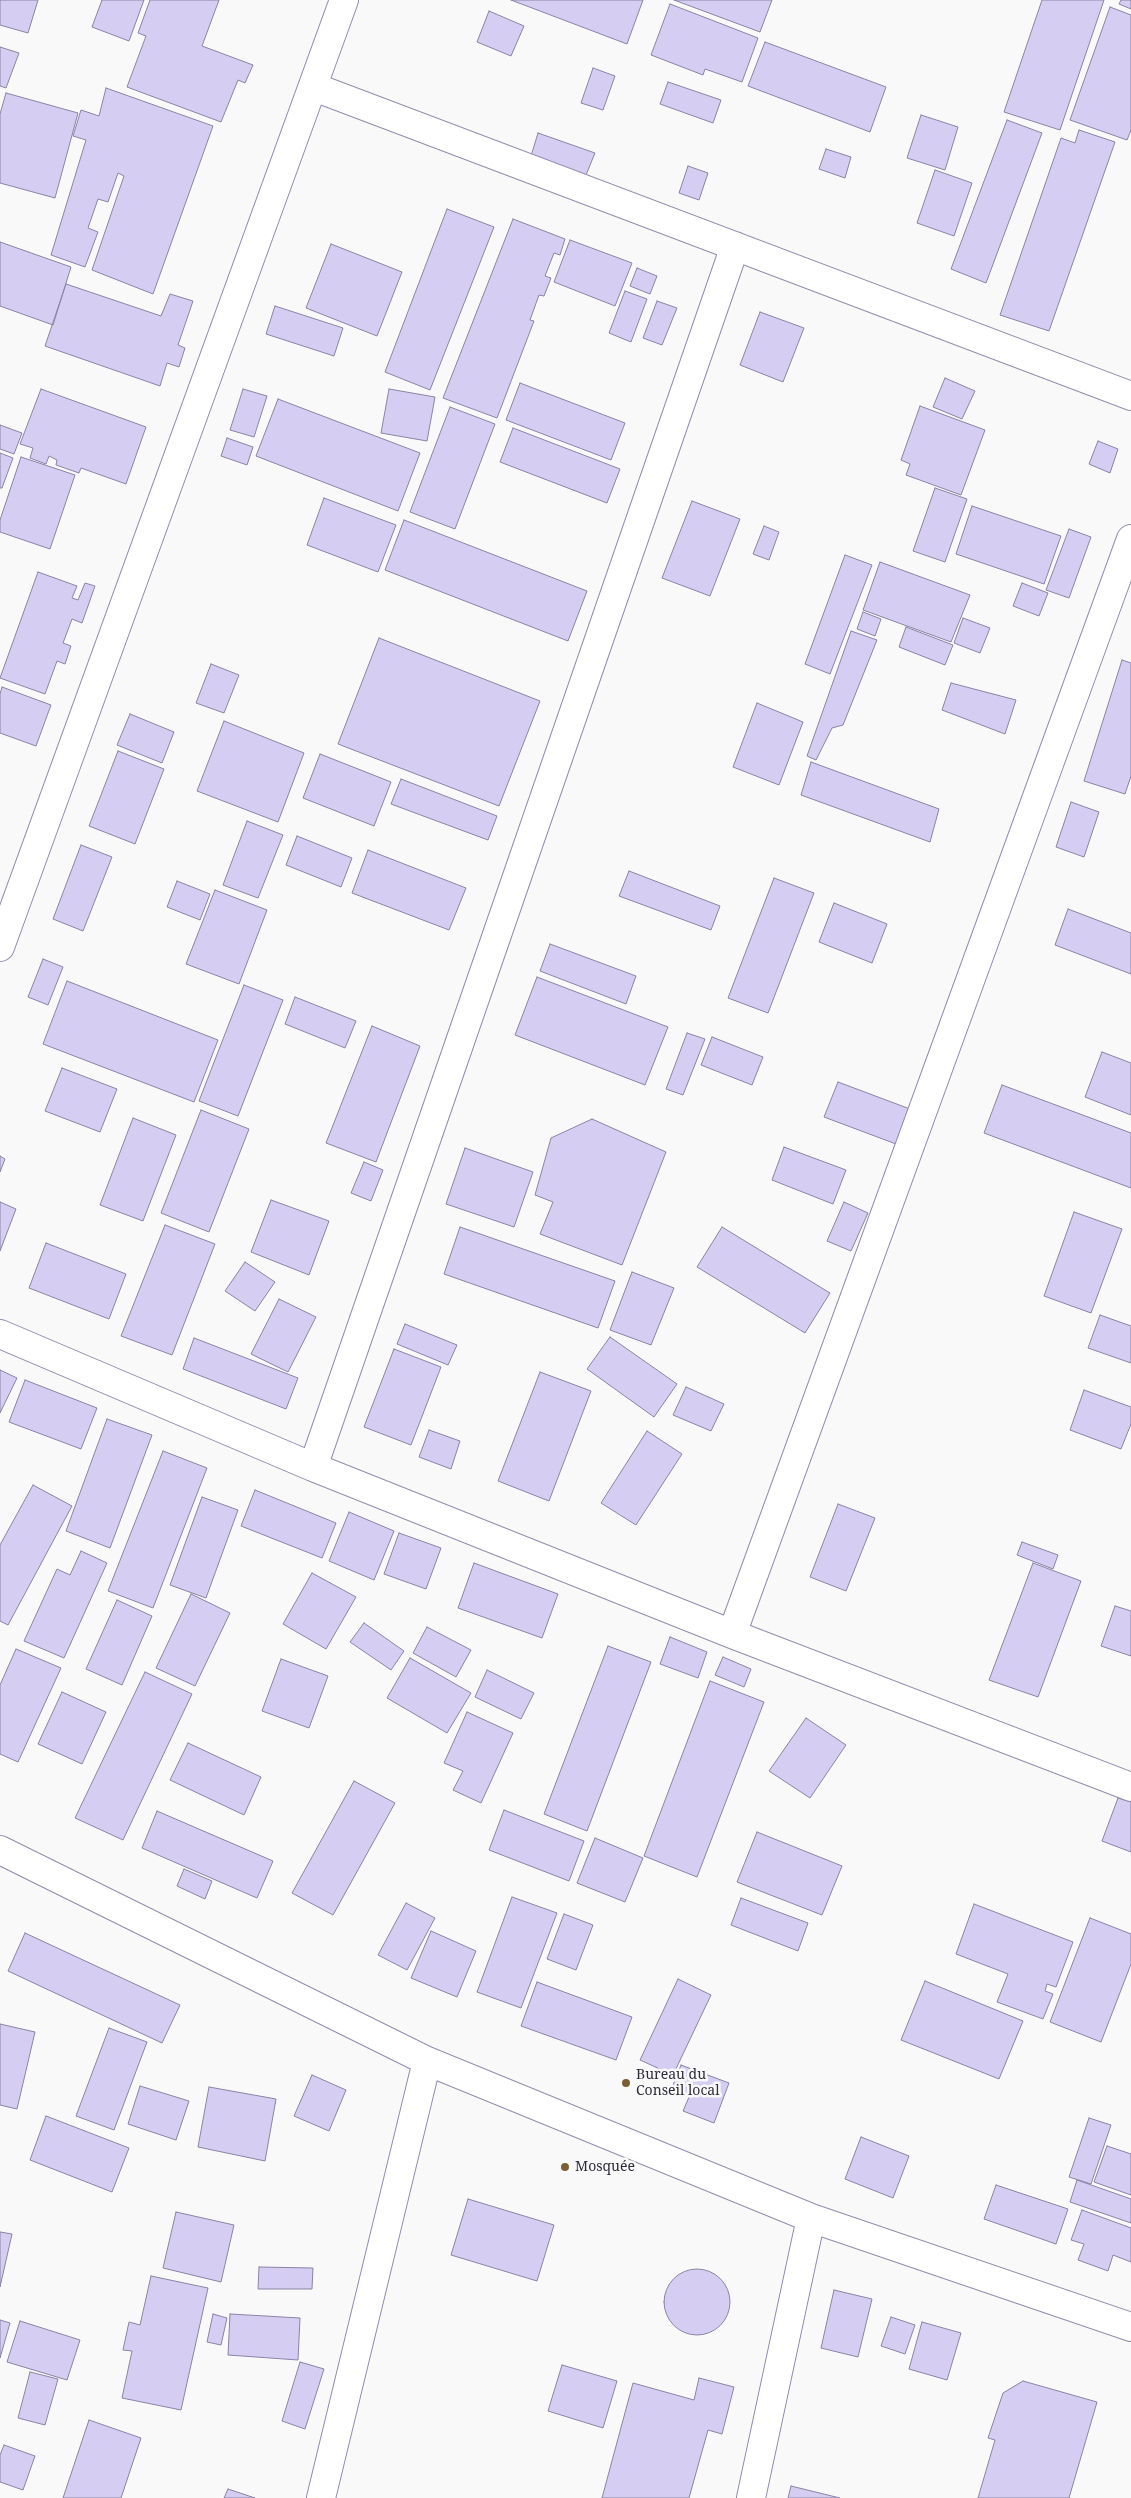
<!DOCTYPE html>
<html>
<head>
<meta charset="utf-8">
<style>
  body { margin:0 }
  canvas { display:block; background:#f9f9f9 }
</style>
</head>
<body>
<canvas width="1131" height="2498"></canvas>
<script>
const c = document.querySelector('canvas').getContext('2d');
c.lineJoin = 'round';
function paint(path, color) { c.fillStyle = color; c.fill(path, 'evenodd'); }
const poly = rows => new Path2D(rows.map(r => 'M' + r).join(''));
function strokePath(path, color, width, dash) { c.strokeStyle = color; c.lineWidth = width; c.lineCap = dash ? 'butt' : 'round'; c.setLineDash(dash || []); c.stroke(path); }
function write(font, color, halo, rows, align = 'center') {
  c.font = font + ' "Noto Serif",serif'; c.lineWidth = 5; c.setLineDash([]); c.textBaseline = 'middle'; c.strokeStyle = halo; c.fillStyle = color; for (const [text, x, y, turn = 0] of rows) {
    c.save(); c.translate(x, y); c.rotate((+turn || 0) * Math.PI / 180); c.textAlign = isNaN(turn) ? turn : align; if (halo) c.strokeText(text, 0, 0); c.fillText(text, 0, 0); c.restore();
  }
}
const building = poly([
  [0,0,38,0,28,33,0,25,0,0],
  [102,0,144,0,129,41,92,27,102,0],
  [150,0,219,0,202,46,253,65,245,83,238,80,221,122,127,87,146,36,138,33,150,0],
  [511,0,643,0,627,44,511,0],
  [674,0,772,0,760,32,674,0],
  [1042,0,1104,0,1060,130,1004,112,1042,0],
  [1121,0,1131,0,1131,9,1119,4,1121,0],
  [670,4,758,38,742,82,705,69,703,75,651,55,670,4],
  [1110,7,1131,15,1131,130,1127,140,1070,120,1110,7],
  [489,11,524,26,511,56,477,42,489,11],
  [765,42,886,87,870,132,748,86,765,42],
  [0,47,19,53,6,88,0,86,0,47],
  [593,68,615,76,603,110,581,103,593,68],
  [668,82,721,100,713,123,660,104,668,82],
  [106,88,213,126,153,294,92,270,124,176,118,173,108,202,98,199,88,228,98,232,85,267,51,255,86,140,73,136,81,110,99,116,106,88],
  [6,93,78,113,55,198,0,183,0,114,6,93],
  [921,115,958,127,945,170,907,158,921,115],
  [1007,120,1042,133,986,283,951,269,1007,120],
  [1079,130,1115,142,1049,331,1000,315,1061,138,1075,143,1079,130],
  [538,133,595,153,586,175,531,156,538,133],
  [826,149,851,157,845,178,819,169,826,149],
  [688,166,708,173,699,200,679,193,688,166],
  [935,170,972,183,954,236,917,223,935,170],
  [447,209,494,227,430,390,385,372,447,209],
  [513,219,565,239,560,255,554,253,545,276,551,278,544,296,539,295,530,320,534,321,497,418,443,398,513,219],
  [570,240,632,263,615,306,554,282,570,240],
  [0,242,71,267,53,325,0,306,0,242],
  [331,244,402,272,377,336,306,308,331,244],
  [637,268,657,276,650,294,630,286,637,268],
  [66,284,161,316,170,294,193,301,178,345,185,348,179,367,167,363,160,386,45,346,66,284],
  [625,291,647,299,631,342,609,333,625,291],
  [657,301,677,308,662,345,643,338,657,301],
  [275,306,343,328,334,356,266,334,275,306],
  [760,312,804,328,783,382,740,365,760,312],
  [945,378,975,391,962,419,933,407,945,378],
  [520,383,625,423,611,460,506,420,520,383],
  [41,389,146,427,126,484,81,468,79,473,56,465,57,460,49,456,46,464,30,458,33,448,20,444,41,389],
  [243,389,267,396,254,437,230,430,243,389],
  [389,389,435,397,427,441,381,433,389,389],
  [278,399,420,453,398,511,256,456,278,399],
  [920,406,985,430,961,495,906,475,910,464,901,460,920,406],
  [450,407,495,424,455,529,410,512,450,407],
  [0,425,22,433,14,454,0,449,0,425],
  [513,428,620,469,607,503,500,462,513,428],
  [227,438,253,447,247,465,221,456,227,438],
  [1098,441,1118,449,1110,473,1089,464,1098,441],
  [0,453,13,458,2,488,0,488,0,453],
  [21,457,75,475,50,549,0,532,0,520,21,457],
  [935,488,967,499,945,562,913,551,935,488],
  [324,498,396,525,378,572,307,545,324,498],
  [692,501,740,519,710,596,662,578,692,501],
  [972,506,1061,536,1044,584,956,554,972,506],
  [404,520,587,591,568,641,385,570,404,520],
  [764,526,779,532,769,560,753,554,764,526],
  [1069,529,1091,537,1069,598,1046,590,1069,529],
  [845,555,872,565,830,674,805,664,845,555],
  [880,562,970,595,951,642,863,610,880,562],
  [38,572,77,586,72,598,78,600,85,583,95,586,82,623,72,619,63,643,71,646,65,664,57,661,45,694,0,678,38,572],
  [1022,583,1048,593,1039,616,1013,606,1022,583],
  [863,612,881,619,875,636,857,629,863,612],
  [963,618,990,628,980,653,954,643,963,618],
  [906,627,953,645,945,665,899,647,906,627],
  [851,631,877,640,843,725,832,728,816,760,807,756,851,631],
  [379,638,540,701,499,806,338,744,379,638],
  [1122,660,1131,663,1131,776,1125,794,1084,781,1122,660],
  [211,664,239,675,224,713,196,703,211,664],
  [951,683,1016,700,1005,734,942,710,951,683],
  [2,687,51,705,36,746,0,733,0,694,2,687],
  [757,703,803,722,779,785,733,767,757,703],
  [130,714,174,732,162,763,117,745,130,714],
  [224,721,304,753,278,822,197,791,224,721],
  [118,751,164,769,135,844,89,826,118,751],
  [320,754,391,782,374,826,303,798,320,754],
  [811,762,939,809,930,842,801,795,811,762],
  [401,779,497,816,488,840,391,804,401,779],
  [1071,802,1099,812,1084,857,1056,847,1071,802],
  [247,821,283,835,258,898,223,885,247,821],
  [297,836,352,858,341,887,286,865,297,836],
  [81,845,112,857,83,931,53,919,81,845],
  [368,850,466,888,449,930,352,893,368,850],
  [629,871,720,906,711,930,619,896,629,871],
  [774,878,814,893,768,1013,728,998,774,878],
  [177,881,210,894,200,920,167,907,177,881],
  [215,890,267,910,239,984,186,964,215,890],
  [834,903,887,924,872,963,819,942,834,903],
  [1068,909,1131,933,1131,974,1055,945,1068,909],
  [550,944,636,976,626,1004,540,971,550,944],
  [43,959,63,967,48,1005,28,997,43,959],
  [537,977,668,1027,645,1085,515,1035,537,977],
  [67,981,218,1040,194,1102,43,1044,67,981],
  [244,985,283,1000,238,1116,199,1101,244,985],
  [295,997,356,1021,345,1048,285,1024,295,997],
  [372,1026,420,1046,376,1162,326,1143,372,1026],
  [687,1033,705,1039,683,1095,666,1089,687,1033],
  [712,1037,763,1057,752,1085,701,1065,712,1037],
  [1102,1052,1131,1063,1131,1115,1085,1097,1102,1052],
  [62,1068,117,1089,100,1132,45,1111,62,1068],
  [838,1082,910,1109,896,1144,824,1117,838,1082],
  [1002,1085,1131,1133,1131,1188,984,1133,1002,1085],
  [201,1110,249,1129,209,1232,161,1213,201,1110],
  [133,1118,176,1135,143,1221,100,1205,133,1118],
  [592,1119,666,1152,622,1265,540,1234,553,1202,535,1195,551,1138,592,1119],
  [784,1147,846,1170,833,1204,772,1180,784,1147],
  [465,1148,533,1172,514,1227,446,1204,465,1148],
  [0,1156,5,1159,0,1172,0,1156],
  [364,1162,383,1170,371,1201,351,1193,364,1162],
  [271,1200,329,1221,309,1275,251,1252,271,1200],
  [0,1202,16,1209,0,1251,0,1202],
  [844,1202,868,1213,851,1251,827,1241,844,1202],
  [1074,1212,1122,1229,1091,1313,1044,1296,1074,1212],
  [165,1225,215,1244,172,1355,121,1336,165,1225],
  [460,1227,615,1281,598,1328,444,1274,460,1227],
  [722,1227,830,1293,805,1333,697,1267,722,1227],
  [46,1243,126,1274,109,1319,29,1288,46,1243],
  [245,1262,275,1282,255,1311,225,1291,245,1262],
  [632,1272,674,1288,651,1345,610,1330,632,1272],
  [279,1299,316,1317,288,1372,251,1354,279,1299],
  [1100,1315,1131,1326,1131,1363,1088,1348,1100,1315],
  [405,1324,457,1345,448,1365,397,1344,405,1324],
  [610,1337,677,1384,654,1417,587,1369,610,1337],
  [194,1338,298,1378,286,1409,183,1369,194,1338],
  [394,1349,441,1367,411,1445,364,1427,394,1349],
  [0,1370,17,1378,0,1413,0,1370],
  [540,1372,591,1391,549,1501,498,1481,540,1372],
  [25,1380,97,1408,81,1449,9,1422,25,1380],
  [686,1387,724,1404,711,1431,673,1415,686,1387],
  [1084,1390,1131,1407,1131,1424,1121,1449,1070,1430,1084,1390],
  [107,1419,152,1435,110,1548,66,1531,107,1419],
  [429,1430,460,1441,451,1469,419,1457,429,1430],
  [647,1431,682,1454,636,1525,601,1503,647,1431],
  [163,1451,207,1468,153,1608,108,1591,163,1451],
  [33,1485,72,1506,8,1625,0,1621,0,1545,33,1485],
  [255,1490,336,1523,322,1558,241,1526,255,1490],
  [202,1497,238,1510,206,1598,170,1585,202,1497],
  [838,1504,875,1518,846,1591,810,1577,838,1504],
  [349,1512,394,1531,374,1580,329,1561,349,1512],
  [399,1533,441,1548,426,1589,384,1574,399,1533],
  [1022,1542,1058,1555,1053,1569,1017,1555,1022,1542],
  [81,1551,107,1563,64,1658,24,1641,57,1569,70,1575,81,1551],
  [474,1563,558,1594,542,1638,458,1608,474,1563],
  [1033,1563,1081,1581,1038,1697,989,1680,1033,1563],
  [312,1573,356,1597,326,1649,283,1624,312,1573],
  [191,1594,230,1613,195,1686,156,1668,191,1594],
  [117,1600,152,1616,122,1685,86,1669,117,1600],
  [1115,1606,1131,1611,1131,1656,1101,1646,1115,1606],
  [364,1623,404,1651,391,1670,350,1642,364,1623],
  [427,1627,471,1650,456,1677,413,1653,427,1627],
  [670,1637,707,1652,698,1678,660,1664,670,1637],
  [608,1646,651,1662,587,1831,544,1814,608,1646],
  [16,1649,61,1668,18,1762,0,1754,0,1685,16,1649],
  [723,1657,751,1669,744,1687,715,1675,723,1657],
  [410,1658,471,1693,447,1733,387,1698,410,1658],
  [281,1659,328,1676,309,1728,262,1711,281,1659],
  [487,1670,534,1693,521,1719,475,1697,487,1670],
  [145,1672,192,1694,123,1840,75,1818,145,1672],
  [710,1681,764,1702,697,1877,644,1856,710,1681],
  [62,1692,106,1712,82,1764,38,1744,62,1692],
  [467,1712,513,1733,481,1803,453,1790,463,1771,444,1763,467,1712],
  [806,1718,846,1745,810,1798,769,1771,806,1718],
  [188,1743,261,1777,244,1815,170,1780,188,1743],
  [354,1781,395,1803,333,1915,292,1893,354,1781],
  [1118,1798,1131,1802,1131,1852,1102,1841,1118,1798],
  [504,1810,584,1841,569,1881,489,1850,504,1810],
  [157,1811,273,1861,257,1898,142,1848,157,1811],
  [757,1832,842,1866,822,1915,737,1882,757,1832],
  [595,1838,643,1858,625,1902,577,1883,595,1838],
  [184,1869,212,1881,205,1899,177,1886,184,1869],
  [512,1897,557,1913,521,2008,477,1992,512,1897],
  [741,1898,808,1923,798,1951,731,1925,741,1898],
  [406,1903,435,1918,407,1970,378,1955,406,1903],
  [974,1904,1073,1942,1056,1987,1047,1984,1045,1991,1053,1994,1043,2019,997,2002,1008,1974,956,1954,974,1904],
  [564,1914,593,1925,576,1970,547,1959,564,1914],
  [1090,1918,1131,1934,1131,1964,1101,2042,1050,2022,1090,1918],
  [431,1931,476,1951,457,1997,411,1978,431,1931],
  [25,1933,180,2005,162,2043,8,1971,25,1933],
  [678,1979,711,1995,673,2075,640,2060,678,1979],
  [925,1981,1023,2021,999,2079,901,2040,925,1981],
  [537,1982,632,2017,616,2060,521,2026,537,1982],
  [0,2024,35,2032,17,2109,0,2105,0,2024],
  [109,2028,147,2042,114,2130,76,2116,109,2028],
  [681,2065,729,2083,714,2123,683,2111,689,2097,671,2090,681,2065],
  [312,2075,346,2090,329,2131,294,2116,312,2075],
  [140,2086,189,2101,176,2140,128,2124,140,2086],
  [209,2087,276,2099,265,2161,198,2147,209,2087],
  [46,2116,129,2148,112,2192,30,2160,46,2116],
  [1089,2118,1111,2125,1091,2184,1069,2177,1089,2118],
  [861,2137,909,2156,893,2198,845,2179,861,2137],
  [1107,2146,1131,2154,1131,2195,1094,2182,1107,2146],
  [1077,2180,1131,2199,1131,2223,1070,2202,1077,2180],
  [996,2185,1068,2209,1056,2244,984,2219,996,2185],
  [468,2199,554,2225,537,2281,451,2255,468,2199],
  [1082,2210,1131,2228,1131,2262,1113,2255,1108,2271,1078,2260,1084,2244,1071,2240,1082,2210],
  [176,2212,234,2225,221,2282,163,2268,176,2212],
  [0,2232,12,2234,0,2287,0,2232],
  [259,2267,313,2268,312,2289,258,2289,259,2267],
  '664 2302a33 33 0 1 1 66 0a33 33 0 1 1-66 0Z',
  [151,2276,208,2288,181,2410,122,2398,132,2351,123,2350,129,2322,140,2325,151,2276],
  [834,2290,872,2299,858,2357,821,2348,834,2290],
  [213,2314,227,2318,221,2345,207,2342,213,2314],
  [230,2314,300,2318,298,2360,228,2355,230,2314],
  [891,2317,915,2325,905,2354,881,2346,891,2317],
  [0,2320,10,2323,0,2358,0,2320],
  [20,2321,80,2340,67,2380,7,2362,20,2321],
  [922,2322,961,2333,947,2380,909,2369,922,2322],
  [300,2362,324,2369,305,2429,282,2421,300,2362],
  [562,2365,617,2381,603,2428,548,2411,562,2365],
  [30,2372,58,2379,45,2425,18,2418,30,2372],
  [699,2378,734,2387,722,2434,708,2430,689,2498,602,2498,633,2383,694,2400,699,2378],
  [1023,2381,1097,2402,1069,2498,978,2498,995,2440,988,2438,1003,2393,1023,2381],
  [89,2420,141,2438,121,2498,63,2498,89,2420],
  [4,2445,35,2456,23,2490,0,2482,0,2455,4,2445],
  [791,2486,840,2498,788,2498,791,2486],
  [228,2489,255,2498,224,2498,228,2489]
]);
const minor = poly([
  [314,87,1131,396],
  [0,947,344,0],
  [0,1334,313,1467,732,1634,1131,1787],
  [313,1467,735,246],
  [732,1634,1131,539],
  [0,1850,427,2061,811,2218,1131,2327],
  [321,2498,427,2061],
  [751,2498,811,2218]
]);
const markers = [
  [626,2083,5,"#7b5e31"],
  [565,2167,5,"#7b5e31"]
];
const poiNames = [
  ["Bureau du",636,2075],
  ["Conseil local",636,2091],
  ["Mosquée",575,2167]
];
paint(building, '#d5cef2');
strokePath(building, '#8a83a4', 1);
strokePath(minor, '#938cad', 30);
strokePath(minor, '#fff', 28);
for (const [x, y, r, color] of markers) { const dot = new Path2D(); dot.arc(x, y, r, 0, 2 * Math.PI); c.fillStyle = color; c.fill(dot); strokePath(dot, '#f9f9f9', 2); }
write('14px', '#2f2c3a', '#f9f9f9', poiNames, 'left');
</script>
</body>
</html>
